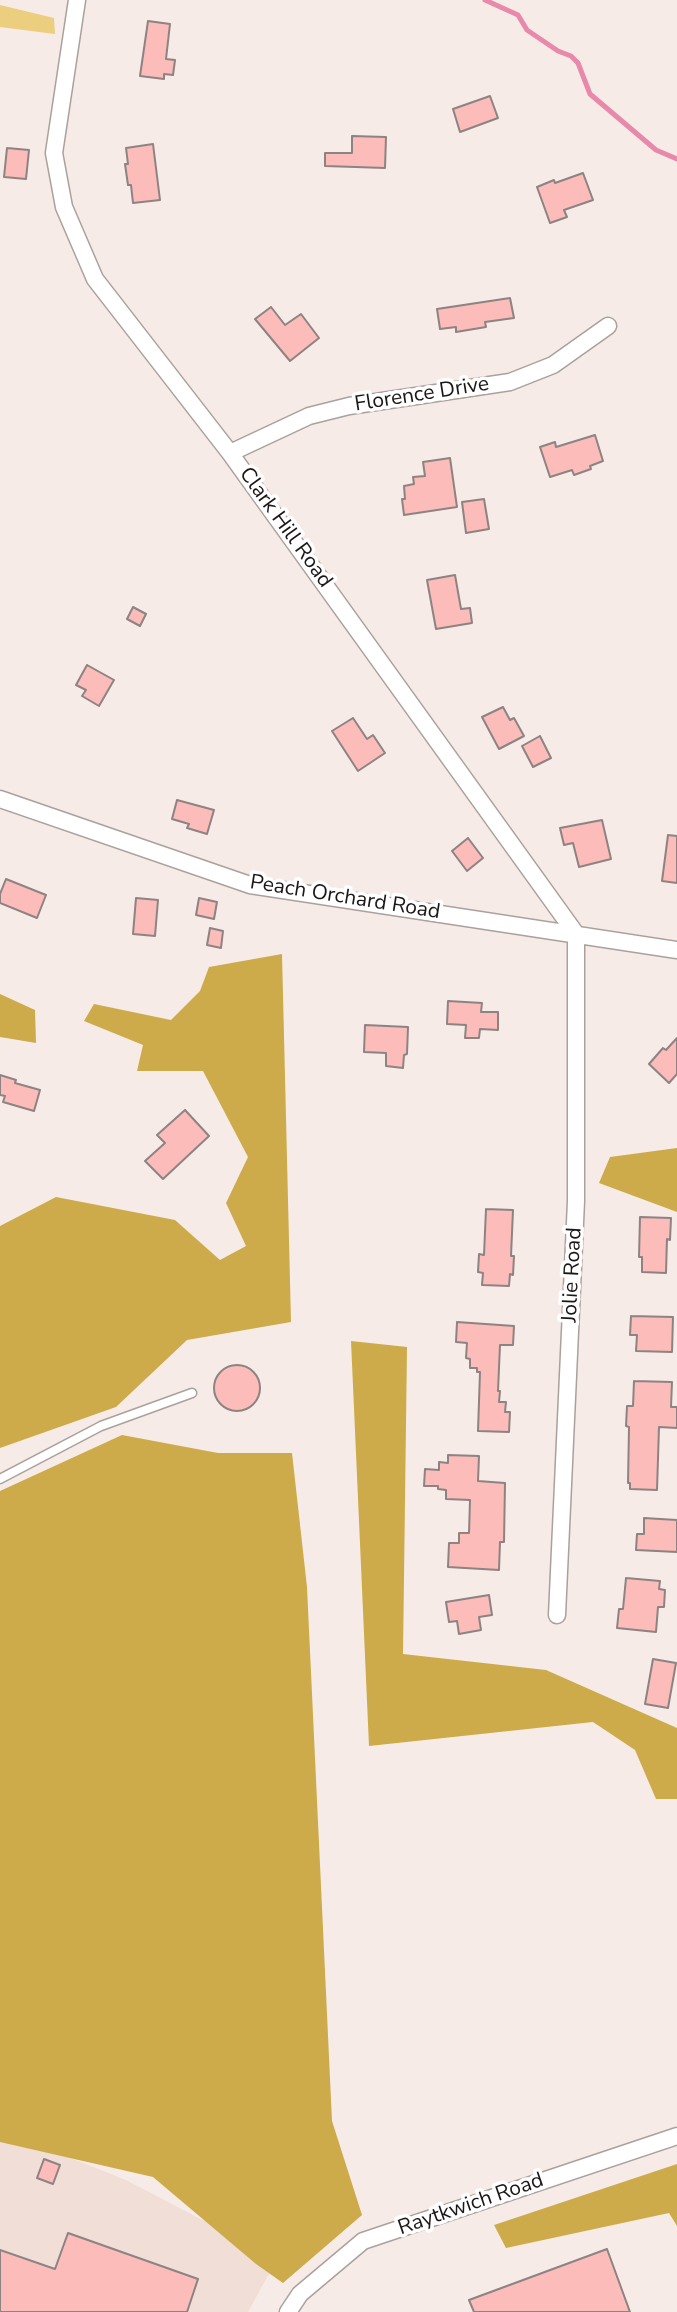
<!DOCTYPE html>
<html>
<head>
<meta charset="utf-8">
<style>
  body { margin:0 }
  canvas { display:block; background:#f6ebe7 }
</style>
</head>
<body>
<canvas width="677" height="2312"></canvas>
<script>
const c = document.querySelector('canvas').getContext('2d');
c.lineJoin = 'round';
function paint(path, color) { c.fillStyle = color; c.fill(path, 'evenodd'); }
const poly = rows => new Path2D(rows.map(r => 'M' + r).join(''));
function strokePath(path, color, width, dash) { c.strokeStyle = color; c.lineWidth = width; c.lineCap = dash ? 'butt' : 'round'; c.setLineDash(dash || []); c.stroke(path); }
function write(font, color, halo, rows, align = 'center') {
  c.font = font + ' "Nunito Sans",sans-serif'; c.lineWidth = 7; c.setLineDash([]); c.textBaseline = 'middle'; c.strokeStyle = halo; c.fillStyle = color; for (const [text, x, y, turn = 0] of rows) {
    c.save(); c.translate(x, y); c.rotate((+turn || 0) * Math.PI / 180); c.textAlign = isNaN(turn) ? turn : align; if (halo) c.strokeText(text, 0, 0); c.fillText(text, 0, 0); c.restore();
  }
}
const built = poly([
  [0,2130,126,2180,277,2259,248,2312,0,2312]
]);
const green = poly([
  [0,5,54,18,55,34,0,27]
]);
const forest = poly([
  [282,954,291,1322,187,1340,116,1407,0,1448,0,1226,56,1197,175,1220,220,1260,246,1246,226,1203,248,1157,203,1071,137,1071,143,1045,84,1021,94,1004,171,1020,200,991,209,967],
  [0,994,35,1010,36,1043,0,1037],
  [677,1148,677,1212,599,1183,610,1157],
  [351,1341,407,1347,403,1654,546,1670,677,1728,677,1799,656,1799,635,1750,593,1722,369,1746],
  [122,1435,218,1453,292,1453,307,1587,332,2121,362,2215,283,2283,256,2264,153,2177,0,2142,0,1491],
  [677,2164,677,2226,669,2213,506,2248,494,2225]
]);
const stream = poly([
  [485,0,518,15,527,30,558,51,571,56,578,63,590,94,656,150,677,159]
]);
const building = poly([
  [148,21,170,24,166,59,175,60,173,75,164,74,164,79,140,76,148,21],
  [490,96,498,118,460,132,453,109,490,96],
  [352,136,386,137,385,168,325,166,325,153,352,153,352,136],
  [153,144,160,200,133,203,131,185,128,185,125,164,128,164,126,148,153,144],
  [7,148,29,150,26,179,4,177,7,148],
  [583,173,593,200,564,210,567,217,550,223,537,187,554,180,555,183,583,173],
  [510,298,514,318,485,322,486,327,456,332,456,327,440,329,437,309,510,298],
  [271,307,285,325,301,314,319,338,290,361,255,319,271,307],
  [595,435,603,461,590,466,591,469,574,475,572,470,550,477,540,447,555,442,556,447,595,435],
  [450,458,457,507,404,515,402,499,405,499,404,486,414,484,413,477,425,476,423,462,450,458],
  [484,499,489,529,466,533,462,502,484,499],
  [455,575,461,609,470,608,472,623,436,629,427,580,455,575],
  [133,607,146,614,140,626,127,619,133,607],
  [87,665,114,680,99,706,82,696,86,690,76,685,87,665],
  [503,707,510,720,514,718,524,736,499,749,482,717,503,707],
  [353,718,367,739,373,735,385,753,358,771,332,731,353,718],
  [540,736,551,758,533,767,522,746,540,736],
  [177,800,214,810,207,834,187,828,189,824,172,819,177,800],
  [602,820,611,859,579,867,573,843,564,845,560,828,602,820],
  [668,835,677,836,677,883,662,881,668,835],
  [468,838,483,858,467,871,452,851,468,838],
  [6,879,46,895,37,918,0,903,0,894,6,879],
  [136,898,158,900,155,936,133,934,136,898],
  [199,898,217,902,214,919,196,915,199,898],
  [210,928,223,931,221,948,207,945,210,928],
  [448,1001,482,1003,481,1012,498,1012,498,1030,480,1029,479,1038,465,1038,466,1025,447,1024,448,1001],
  [365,1025,408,1027,407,1054,404,1055,403,1068,386,1066,386,1053,364,1052,365,1025],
  [677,1038,677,1074,669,1083,649,1064,663,1048,666,1050,677,1038],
  [0,1075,16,1080,15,1083,40,1090,34,1111,3,1102,5,1096,0,1095,0,1075],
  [185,1110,209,1136,163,1179,145,1161,165,1143,157,1135,185,1110],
  [486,1209,513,1210,511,1256,514,1256,513,1275,510,1274,509,1286,482,1285,483,1273,478,1272,479,1254,484,1255,486,1209],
  [640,1217,671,1218,670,1240,667,1239,666,1273,642,1272,642,1257,639,1257,640,1217],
  [631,1316,673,1317,672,1352,636,1351,637,1335,630,1335,631,1316],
  [457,1322,514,1326,513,1345,500,1345,498,1391,500,1391,499,1402,506,1402,505,1412,510,1412,509,1432,478,1431,480,1372,477,1372,477,1368,470,1368,470,1359,466,1358,467,1343,456,1342,457,1322],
  '214 1388a23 23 0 1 1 46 0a23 23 0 1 1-46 0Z',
  [634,1381,672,1382,671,1407,677,1407,677,1428,659,1427,657,1490,630,1489,630,1483,628,1483,629,1427,626,1426,627,1406,633,1406,634,1381],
  [448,1455,479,1456,478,1481,505,1483,504,1542,500,1542,499,1570,448,1567,449,1543,459,1543,459,1533,469,1533,470,1500,446,1499,446,1490,438,1489,438,1486,424,1486,425,1469,439,1470,439,1462,448,1463,448,1455],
  [644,1518,677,1520,677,1552,636,1550,637,1534,644,1534,644,1518],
  [626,1578,660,1581,659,1589,665,1590,664,1607,658,1607,656,1632,617,1628,619,1609,623,1609,626,1578],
  [489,1595,492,1615,479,1617,481,1630,459,1634,457,1621,449,1622,446,1602,489,1595],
  [653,1659,676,1663,668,1708,645,1704,653,1659],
  [44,2159,60,2165,53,2184,37,2178,44,2159],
  [68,2233,198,2279,187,2312,0,2312,0,2250,55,2269,68,2233],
  [607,2249,630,2312,474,2312,469,2300,607,2249]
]);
const lane = poly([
  [0,1479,101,1426,192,1393]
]);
const street = poly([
  [77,0,54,153,64,207,95,279,230,453,576,934],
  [230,453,309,416,349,406,510,382,553,365,608,326],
  [0,799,250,885,677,950],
  [557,1615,576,1201,576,934],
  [288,2312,300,2294,363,2241,677,2136]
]);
const streetNames = [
  ["Florence Drive",422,395,-9],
  ["Clark Hill Road",285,528,54],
  ["Peach Orchard Road",345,898,9],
  ["Jolie Road",573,1275,-87],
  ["Raytkwich Road",471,2205,-19]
];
paint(built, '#f0ded7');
paint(green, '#ecce7f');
paint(forest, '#ceab4a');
strokePath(stream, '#e889ab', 5);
paint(building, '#fbbcba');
strokePath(building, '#8d8382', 2);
strokePath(lane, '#aaa19d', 11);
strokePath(street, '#aaa19d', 19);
strokePath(lane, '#fff', 8);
strokePath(street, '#fff', 16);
write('21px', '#1b1716', '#fff', streetNames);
</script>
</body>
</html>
